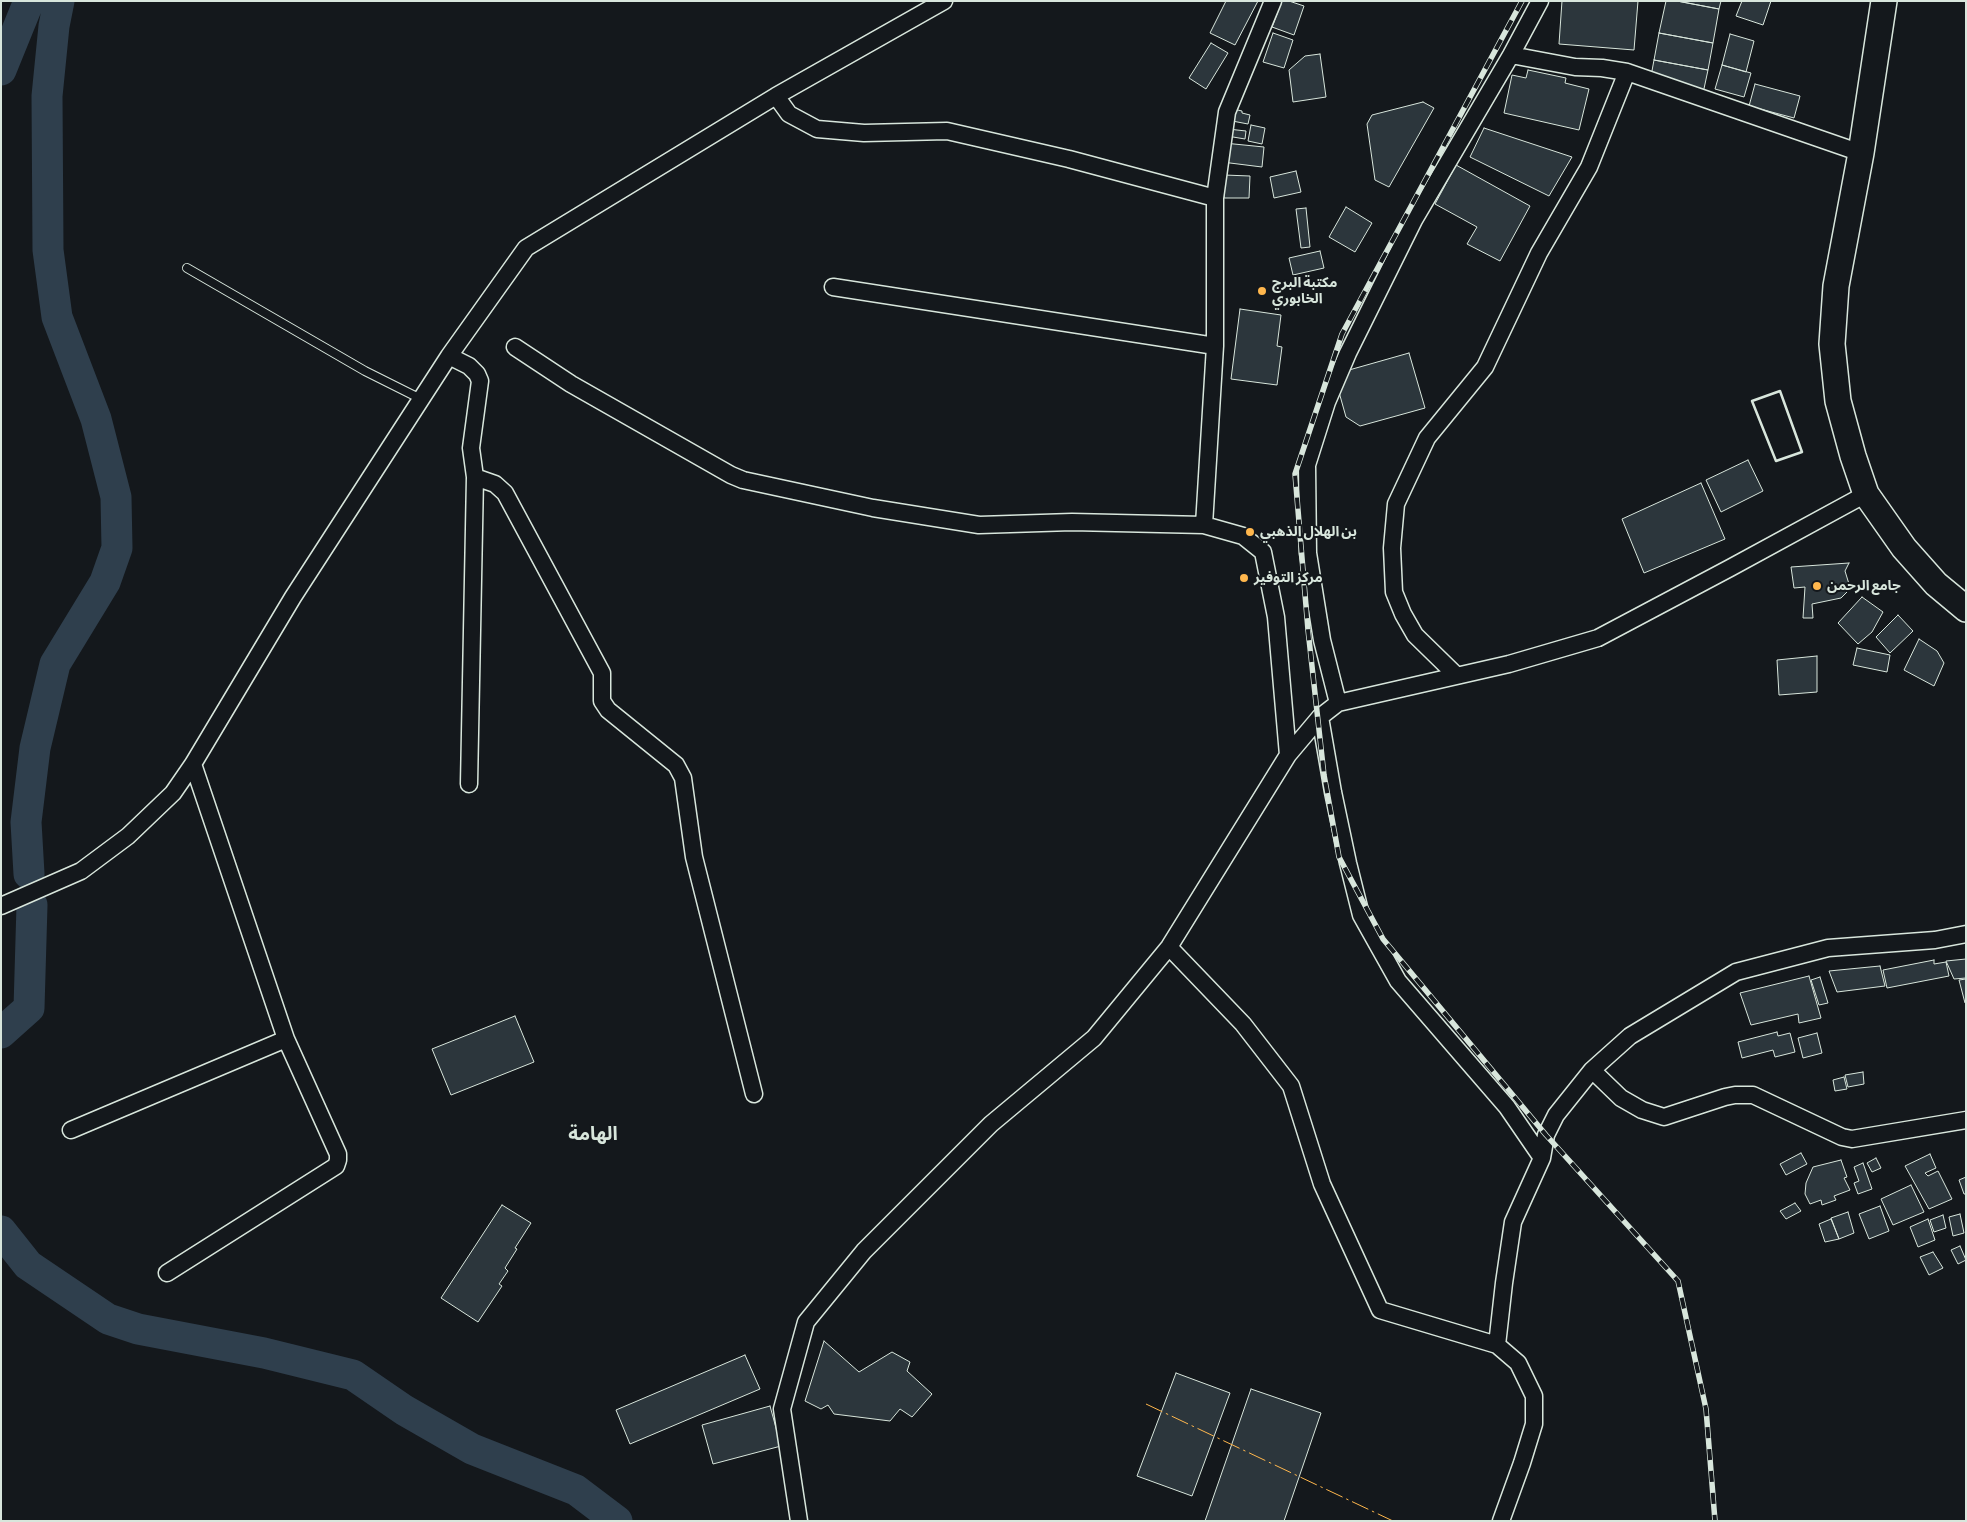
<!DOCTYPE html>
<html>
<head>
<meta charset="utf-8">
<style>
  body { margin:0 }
  #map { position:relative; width:1967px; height:1522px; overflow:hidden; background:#14181c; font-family:"Asap Condensed",sans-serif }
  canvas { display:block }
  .frame { position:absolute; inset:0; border:2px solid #d8e6dc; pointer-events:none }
</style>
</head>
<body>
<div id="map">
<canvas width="1967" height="1522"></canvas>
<div class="frame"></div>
</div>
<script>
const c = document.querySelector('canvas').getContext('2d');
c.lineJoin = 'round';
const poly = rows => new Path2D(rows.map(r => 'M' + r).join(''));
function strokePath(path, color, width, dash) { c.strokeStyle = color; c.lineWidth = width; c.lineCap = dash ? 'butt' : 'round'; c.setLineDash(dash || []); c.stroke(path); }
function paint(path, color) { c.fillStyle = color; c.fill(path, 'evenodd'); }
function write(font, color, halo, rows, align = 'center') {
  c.font = font + ' "Asap Condensed","Noto Sans Arabic",sans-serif'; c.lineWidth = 4; c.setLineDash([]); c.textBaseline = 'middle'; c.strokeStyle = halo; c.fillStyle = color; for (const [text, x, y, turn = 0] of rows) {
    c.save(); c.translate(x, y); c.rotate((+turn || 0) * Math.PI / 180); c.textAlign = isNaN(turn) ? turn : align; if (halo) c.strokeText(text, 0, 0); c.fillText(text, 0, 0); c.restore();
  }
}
const river = poly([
  [1,70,29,1],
  [29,874,26,822,35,748,55,664,105,582,117,548,116,497,96,419,57,317,48,250,47,96,54,26,59,1],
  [1,1033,29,1008,32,905],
  [1,1231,28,1265,108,1319,138,1329,264,1353,353,1375,404,1410,472,1449,576,1490,617,1521]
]);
const building = poly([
  [1226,1,1258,1,1235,45,1210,33,1226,1],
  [1282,1,1289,1,1304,6,1294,35,1272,27,1282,1],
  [1562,1,1638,1,1634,50,1559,44,1562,1],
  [1666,1,1677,1,1719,9,1713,43,1659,33,1666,1],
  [1677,1,1721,1,1719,9,1677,1],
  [1742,1,1771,1,1763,25,1736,16,1742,1],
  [1273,33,1293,40,1284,68,1263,62,1273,33],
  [1659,33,1713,43,1708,70,1654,60,1659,33],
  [1730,34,1754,41,1746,72,1722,65,1730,34],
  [1211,43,1228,53,1206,89,1189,78,1211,43],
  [1320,54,1326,97,1293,102,1289,70,1305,56,1320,54],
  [1654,60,1708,70,1702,98,1649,87,1654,60],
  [1722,65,1751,73,1744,97,1715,89,1722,65],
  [1528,70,1566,78,1565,83,1589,89,1579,130,1504,113,1512,75,1526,78,1528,70],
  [1755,84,1800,96,1794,118,1749,106,1755,84],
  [1423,102,1434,108,1389,187,1375,180,1367,124,1372,115,1423,102],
  [1229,108,1242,111,1242,113,1250,115,1248,124,1227,120,1229,108],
  [1251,125,1265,128,1262,144,1248,141,1251,125],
  [1484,128,1572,157,1549,196,1470,157,1484,128],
  [1228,129,1246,131,1245,139,1227,136,1228,129],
  [1224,143,1264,147,1262,167,1222,162,1224,143],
  [1456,165,1530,206,1500,261,1467,244,1477,227,1435,204,1456,165],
  [1296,171,1301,192,1274,198,1270,177,1296,171],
  [1224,175,1250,176,1249,198,1224,198,1224,175],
  [1346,207,1372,223,1355,252,1329,237,1346,207],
  [1306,208,1310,247,1301,248,1296,209,1306,208],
  [1320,251,1324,268,1293,275,1289,258,1320,251],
  [1240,309,1281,315,1277,346,1282,347,1277,385,1231,379,1240,309],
  [1409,353,1425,408,1360,426,1346,417,1337,385,1342,372,1409,353],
  [1748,460,1763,491,1721,512,1706,480,1748,460],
  [1701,483,1725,539,1644,573,1622,519,1701,483],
  [1849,563,1845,571,1849,584,1848,591,1841,598,1812,604,1813,618,1803,618,1805,587,1794,588,1791,567,1849,563],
  [1862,597,1883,612,1872,632,1858,644,1838,623,1862,597],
  [1898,615,1913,631,1890,653,1876,637,1898,615],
  [1919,639,1937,651,1944,663,1934,686,1904,670,1919,639],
  [1857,648,1890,655,1887,672,1853,665,1857,648],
  [1817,656,1817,692,1779,695,1777,660,1817,656],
  [1966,959,1966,978,1954,979,1946,961,1966,959],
  [1934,960,1934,964,1946,962,1949,976,1887,988,1883,970,1934,960],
  [1880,966,1885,986,1837,992,1829,971,1880,966],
  [1809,976,1821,1018,1799,1023,1798,1014,1751,1025,1740,993,1809,976],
  [1820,977,1828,1003,1819,1005,1811,980,1820,977],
  [1966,979,1966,1003,1965,1003,1959,980,1966,979],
  [515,1016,534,1062,451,1095,432,1049,515,1016],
  [1777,1032,1778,1036,1790,1033,1795,1052,1775,1057,1773,1050,1742,1058,1738,1042,1777,1032],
  [1817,1033,1822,1053,1803,1058,1798,1038,1817,1033],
  [1863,1072,1864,1084,1848,1087,1845,1075,1863,1072],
  [1844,1077,1847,1089,1835,1091,1833,1080,1844,1077],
  [1801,1153,1807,1164,1786,1175,1780,1164,1801,1153],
  [1930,1154,1936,1168,1925,1173,1928,1176,1938,1171,1952,1199,1929,1209,1905,1166,1930,1154],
  [1876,1158,1881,1168,1872,1172,1867,1163,1876,1158],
  [1841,1160,1847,1177,1844,1178,1850,1190,1834,1196,1836,1200,1822,1205,1821,1200,1810,1204,1805,1194,1806,1183,1813,1167,1841,1160],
  [1863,1163,1872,1189,1858,1194,1854,1183,1859,1181,1854,1167,1863,1163],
  [1966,1177,1966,1194,1964,1194,1959,1180,1966,1177],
  [1911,1185,1924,1212,1893,1225,1881,1199,1911,1185],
  [1795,1203,1801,1211,1786,1219,1780,1211,1795,1203],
  [502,1205,531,1223,515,1248,517,1249,505,1268,508,1271,499,1284,502,1286,478,1322,441,1298,502,1205],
  [1880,1206,1889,1231,1869,1239,1859,1214,1880,1206],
  [1848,1212,1854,1233,1839,1239,1831,1218,1848,1212],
  [1960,1214,1964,1233,1953,1236,1949,1217,1960,1214],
  [1943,1215,1946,1228,1934,1232,1930,1220,1943,1215],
  [1831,1219,1839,1239,1825,1242,1819,1224,1831,1219],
  [1928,1219,1935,1240,1918,1247,1910,1227,1928,1219],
  [1960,1246,1966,1260,1958,1264,1951,1250,1960,1246],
  [1933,1252,1943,1268,1929,1275,1920,1257,1933,1252],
  [824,1341,859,1372,892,1352,910,1362,907,1371,932,1394,912,1417,900,1409,890,1421,834,1414,828,1405,821,1409,805,1401,824,1341],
  [745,1355,760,1389,630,1444,616,1410,745,1355],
  [1176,1373,1230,1393,1192,1496,1137,1476,1176,1373],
  [1251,1389,1321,1413,1284,1521,1205,1521,1251,1389],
  [770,1406,781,1446,713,1464,702,1425,770,1406]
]);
const lane = poly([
  [187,268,365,371,421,399]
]);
const street = poly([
  [1511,55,1575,67,1602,68,1627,72],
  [776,96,789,114,817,129,864,133,947,131,1069,159,1215,198],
  [833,287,1215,346],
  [515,347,571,384,731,475,743,480,873,508,979,525,1072,522,1204,525,1243,536,1263,552,1276,617,1288,755,1169,947,1094,1038,991,1124,864,1251,806,1322,782,1409,799,1521],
  [449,356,469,366,477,374,480,381,471,448,475,477,469,784],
  [475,477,495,484,505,493,602,673,602,701,608,710,676,765,683,778,694,857,754,1094],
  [1204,525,1215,346,1215,198,1227,112,1273,1],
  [1456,675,1415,635,1403,614,1394,592,1392,548,1396,504,1427,438,1485,367,1539,253,1589,167,1627,72,1861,153],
  [1338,703,1322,640,1308,553,1307,465,1327,402,1348,353,1414,220,1511,55,1540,1],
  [1320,717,1333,792,1348,863,1361,915,1398,981,1507,1107,1542,1158],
  [1288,755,1320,717,1338,703,1509,664,1598,638,1730,568,1866,494],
  [1,906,81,871,128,836,173,793,193,764,293,597,449,356,526,248,776,96,944,1],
  [1169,947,1243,1024,1291,1086,1322,1184,1380,1310,1497,1345],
  [1592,1070,1621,1098,1642,1110,1664,1117,1725,1097,1735,1095,1753,1095,1842,1137,1852,1139,1966,1120],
  [71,1130,286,1039],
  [167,1273,336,1166,338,1160,338,1154,286,1039,193,764],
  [1501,1521,1522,1463,1534,1424,1534,1396,1518,1363,1497,1345,1504,1283,1513,1222,1542,1158,1546,1135,1556,1115,1592,1070,1630,1036,1736,972,1828,948,1935,940,1966,934]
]);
const primary = poly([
  [1884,1,1861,153,1836,286,1832,344,1838,401,1853,456,1866,494,1904,548,1936,584,1966,609]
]);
const rail = poly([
  [1522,1,1342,334,1295,474,1308,630,1324,775,1339,857,1383,939,1546,1135,1678,1281,1706,1409,1715,1521]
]);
const wall = poly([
  [1780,391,1802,452,1776,461,1752,401,1780,391]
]);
const power = poly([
  [1146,1404,1393,1521]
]);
const markers = [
  [1262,291,5,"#ffb74d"],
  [1250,532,5,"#ffb74d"],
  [1244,578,5,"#ffb74d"],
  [1817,586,5,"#ffb74d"]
];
const poiNames = [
  ["مكتبة البرج",1272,283],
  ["الخابوري",1272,299],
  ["بن الهلال الذهبي",1260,532],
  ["مركز التوفير",1254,578],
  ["جامع الرحمن",1827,586]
];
const districtNames = [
  ["الهامة",593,1134]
];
strokePath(river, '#2f3f4d', 31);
paint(building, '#2c363c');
strokePath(building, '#d8e6dc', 1);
strokePath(lane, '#d8e6dc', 10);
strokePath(street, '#d8e6dc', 19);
strokePath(primary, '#d8e6dc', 28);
strokePath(lane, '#14181c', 8);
strokePath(street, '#14181c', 16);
strokePath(primary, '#14181c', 25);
strokePath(rail, '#d8e6dc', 5.5);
strokePath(rail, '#14181c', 4, [11]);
strokePath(wall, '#d8e6dc', 2.5);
strokePath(power, '#ffb74d', 1, [18, 4, 2.5, 4]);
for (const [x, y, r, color] of markers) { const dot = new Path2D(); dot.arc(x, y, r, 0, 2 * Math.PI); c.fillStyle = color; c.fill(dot); strokePath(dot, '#14181c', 2); }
write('bold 14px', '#d8e6dc', '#14181c', poiNames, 'left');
write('bold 19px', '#d8e6dc', '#14181c', districtNames);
</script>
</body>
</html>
